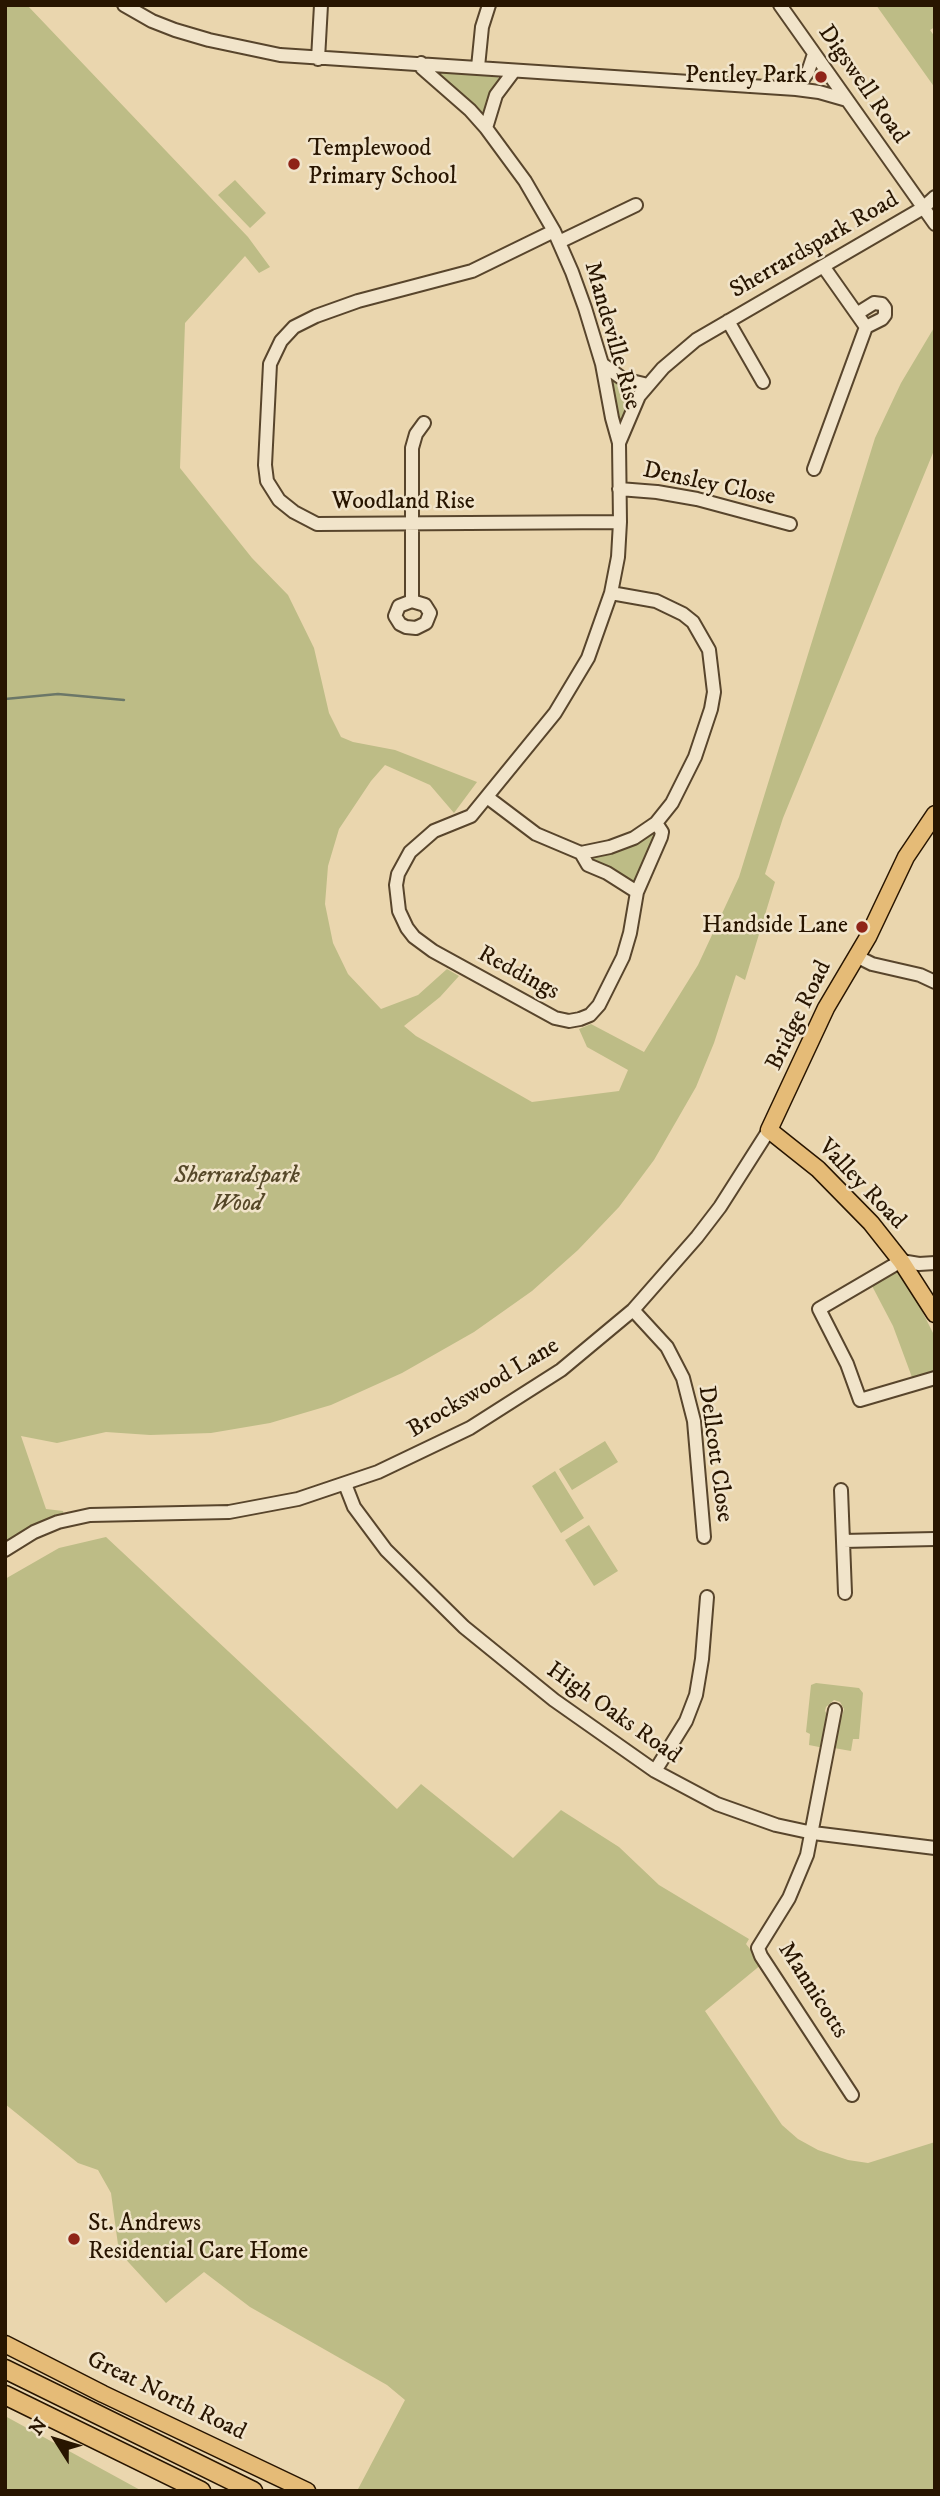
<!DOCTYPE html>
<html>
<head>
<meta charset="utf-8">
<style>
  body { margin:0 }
  #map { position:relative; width:940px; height:2496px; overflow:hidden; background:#ead6ae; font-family:"IM FELL DW Pica",serif }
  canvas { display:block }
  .frame { position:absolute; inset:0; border:7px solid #281500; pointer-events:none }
  .north { position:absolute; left:21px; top:2405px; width:70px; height:70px; -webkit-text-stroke:5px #f1e4ca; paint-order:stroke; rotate:307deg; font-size:19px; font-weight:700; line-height:28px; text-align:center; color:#281500 }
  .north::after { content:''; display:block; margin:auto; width:24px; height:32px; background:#281500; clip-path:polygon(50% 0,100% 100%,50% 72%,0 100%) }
</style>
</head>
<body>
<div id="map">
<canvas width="940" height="2496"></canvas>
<div class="frame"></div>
<div class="north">N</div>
</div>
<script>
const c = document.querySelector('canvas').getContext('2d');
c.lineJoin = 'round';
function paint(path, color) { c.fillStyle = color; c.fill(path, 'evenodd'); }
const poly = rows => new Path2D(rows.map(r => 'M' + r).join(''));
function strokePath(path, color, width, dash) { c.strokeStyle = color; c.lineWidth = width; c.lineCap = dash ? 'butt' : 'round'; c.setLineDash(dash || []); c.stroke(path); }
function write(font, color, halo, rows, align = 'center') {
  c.font = font + ' "IM FELL DW Pica",serif'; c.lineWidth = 5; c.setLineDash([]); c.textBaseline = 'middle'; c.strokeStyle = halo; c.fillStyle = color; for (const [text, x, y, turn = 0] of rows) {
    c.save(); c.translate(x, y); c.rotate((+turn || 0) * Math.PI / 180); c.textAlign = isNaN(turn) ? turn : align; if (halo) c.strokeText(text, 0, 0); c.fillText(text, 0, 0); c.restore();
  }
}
const green = poly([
  [5,5,27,5,248,237,270,267,259,273,245,256,185,323,180,468,252,558,288,595,314,648,329,713,341,737,353,742,395,750,477,782,454,813,430,785,385,765,371,781,339,829,328,866,325,904,333,943,348,974,381,1009,418,995,447,969,459,976,440,997,404,1026,416,1036,532,1102,619,1091,628,1070,587,1047,579,1029,591,1024,644,1052,698,965,739,877,875,438,901,383,935,326,935,448,783,818,765,874,775,882,745,980,736,975,714,1043,696,1087,654,1160,619,1207,578,1250,532,1291,474,1332,402,1373,331,1405,270,1423,211,1433,150,1435,106,1432,57,1443,21,1436,46,1509,63,1511,64,1515,33,1527,5,1544],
  [876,5,935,5,935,27,930,30,935,37,935,88],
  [441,72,497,75,500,80,486,110,482,112,439,76],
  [235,180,266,213,250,228,218,195],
  [615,380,637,390,622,420,619,420,610,385],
  [654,830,658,833,635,883,632,884,590,859,591,855],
  [894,1268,918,1303,935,1337,935,1374,913,1380,893,1326,871,1284],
  [605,1441,618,1462,572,1490,559,1469],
  [555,1471,584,1518,561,1533,532,1486],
  [589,1525,618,1571,594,1586,565,1540],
  [106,1537,397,1809,421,1784,513,1858,561,1810,619,1847,659,1885,749,1939,746,1944,762,1964,705,2011,782,2125,798,2139,818,2150,848,2160,868,2163,935,2142,935,2491,357,2491,405,2400,387,2385,250,2307,204,2272,166,2303,119,2252,111,2193,98,2170,78,2163,5,2104,5,1579,59,1548],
  [816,1683,859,1688,863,1693,859,1739,853,1739,851,1751,834,1748,836,1720,842,1716,844,1709,840,1702,834,1700,826,1707,825,1711,829,1718,824,1748,809,1745,810,1734,806,1732,811,1685],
  [5,2416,142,2491,5,2491]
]);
const stream = poly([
  [5,699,58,694,124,700]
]);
const minor = poly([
  [124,5,152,21,175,30,209,40,280,55,796,89,819,92,847,100],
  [780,5,935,224],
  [318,59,321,5],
  [421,63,422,68,470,110,486,128,525,181,554,231,572,272,585,308,602,364,612,418,619,443],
  [478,67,482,27,489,5],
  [796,89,808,72,814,54],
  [486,128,496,95,514,71],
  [554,231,472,271,358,301,316,316,294,327,281,341,270,364,265,465,267,481,279,500,294,512,317,524,620,522],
  [559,242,636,205],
  [858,313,874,303,882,304,885,308,885,315,882,319,866,327],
  [728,321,763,382],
  [602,364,623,379,648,385],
  [814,469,866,327,823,266],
  [619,489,657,492,697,499,790,524],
  [412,601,412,448,416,434,424,423],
  [412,601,425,605,430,613,426,623,416,628,406,627,400,624,395,616,399,606,412,601],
  [487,797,536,834,581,853,610,847,634,838,656,823,672,803,695,757,711,709,714,692,709,650,693,622,683,614,656,601,611,593],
  [656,823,662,832,661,837,637,892,630,933,623,957,599,1005,590,1015,580,1019,569,1021,555,1018,433,951,414,937,407,928,399,911,396,885,398,874,410,852,434,831,471,816,555,713,588,658,611,593,618,557,620,522,619,443,639,396,663,368,696,340,923,208,935,197],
  [581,853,588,865,607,873,637,892],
  [856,956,872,964,920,975,935,982],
  [935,1263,919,1264,901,1261,819,1309,847,1364,860,1400,935,1378],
  [633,1310,667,1347,683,1378,694,1421,704,1537],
  [345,1484,354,1507,386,1550,464,1627,554,1700,655,1771,717,1804,776,1825,813,1833,935,1848],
  [841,1490,845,1593],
  [843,1541,935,1539],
  [5,1550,34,1532,58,1522,90,1515,229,1512,298,1499,378,1472,470,1428,561,1370,633,1310,697,1237,720,1207,769,1130],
  [835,1710,807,1855,789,1898,758,1948,761,1956,852,2095],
  [655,1771,686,1721,696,1695,702,1659,707,1597]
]);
const major = poly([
  [935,814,906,857,868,937,826,1008,769,1130,818,1169,871,1223,901,1261,935,1314],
  [5,2344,103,2394,307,2491]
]);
const highway = poly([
  [5,2369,253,2491],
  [5,2395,201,2491]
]);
const markers = [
  [821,77,7,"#8f2418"],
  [294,164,7,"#8f2418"],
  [862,927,7,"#8f2418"],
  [74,2239,7,"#8f2418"]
];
const poiNames = [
  ["Pentley Park",807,77],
  ["Templewood",308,150,"left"],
  ["Primary School",308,178,"left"],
  ["Handside Lane",848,927],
  ["St. Andrews",88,2225,"left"],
  ["Residential Care Home",88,2253,"left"]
];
const streetNames = [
  ["Digswell Road",862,85,55],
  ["Sherrardspark Road",815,246,-30],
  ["Mandeville Rise",611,336,74],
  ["Densley Close",709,485,12],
  ["Woodland Rise",403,503],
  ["Reddings",518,974,28],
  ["Bridge Road",800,1016,-64],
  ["Valley Road",861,1185,46],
  ["Brockswood Lane",484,1389,-31],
  ["Dellcott Close",714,1454,82],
  ["High Oaks Road",613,1714,35],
  ["Mannicotts",812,1991,57],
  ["Great North Road",166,2397,26]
];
const parkNames = [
  ["Sherrardspark",237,1177],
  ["Wood",237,1205]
];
paint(green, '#bdbc86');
strokePath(stream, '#6b7768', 2.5);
strokePath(minor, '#58452c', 16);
strokePath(major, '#281500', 19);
strokePath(highway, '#281500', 21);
strokePath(minor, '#f1e4ca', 12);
strokePath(major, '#e5bb77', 16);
strokePath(highway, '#e5bb77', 18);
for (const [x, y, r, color] of markers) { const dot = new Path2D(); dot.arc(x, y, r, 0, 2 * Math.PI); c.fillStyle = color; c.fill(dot); strokePath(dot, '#f1e4ca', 2.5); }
write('24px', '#281500', '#f1e4ca', poiNames, 'right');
write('24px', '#281500', '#f1e4ca', streetNames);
write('italic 24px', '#554728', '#f1e4ca', parkNames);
</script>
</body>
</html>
